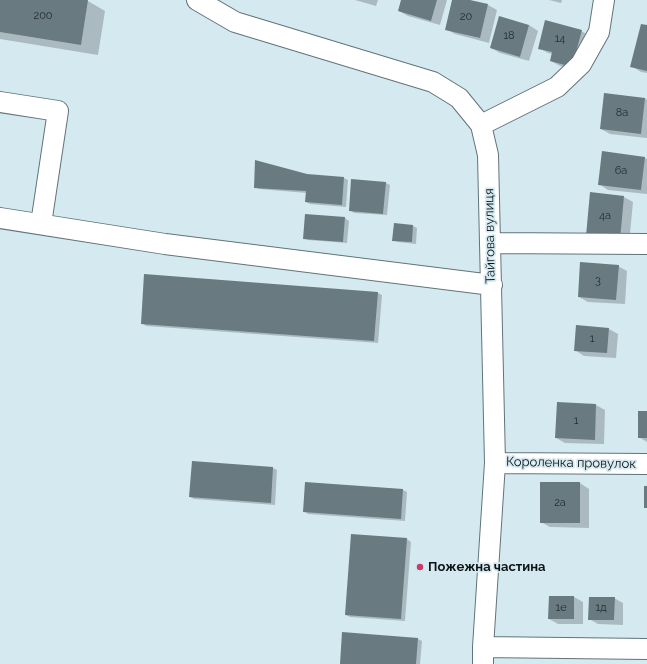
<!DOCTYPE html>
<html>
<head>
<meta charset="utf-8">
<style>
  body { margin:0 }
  canvas { display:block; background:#d5e9f0 }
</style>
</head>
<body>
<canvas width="647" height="664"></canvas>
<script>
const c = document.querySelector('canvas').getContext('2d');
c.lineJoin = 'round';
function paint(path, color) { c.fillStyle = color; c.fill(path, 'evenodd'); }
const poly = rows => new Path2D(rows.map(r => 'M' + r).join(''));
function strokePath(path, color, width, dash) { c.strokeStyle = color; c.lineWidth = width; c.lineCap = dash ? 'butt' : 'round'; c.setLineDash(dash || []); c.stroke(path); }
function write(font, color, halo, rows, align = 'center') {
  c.font = font + ' Raleway,sans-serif'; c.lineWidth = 3.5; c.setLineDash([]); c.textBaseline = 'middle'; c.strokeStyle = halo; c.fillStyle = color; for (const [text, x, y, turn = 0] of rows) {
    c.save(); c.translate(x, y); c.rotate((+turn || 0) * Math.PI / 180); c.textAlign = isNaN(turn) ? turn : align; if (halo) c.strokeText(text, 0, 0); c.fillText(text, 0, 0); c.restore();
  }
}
const shadow = poly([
  [0,0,82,0,88,1,105,11,98,55,0,39],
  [355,0,378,0,376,6],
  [402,0,447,0,440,25,408,16,399,11],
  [453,0,466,0,488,5,497,10,489,43,455,34,446,29],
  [549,0,562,0,561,3],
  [529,25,538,31,529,61,500,53,491,48],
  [647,26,647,73,641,72,632,66],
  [581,31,590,36,581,71,560,66,551,61,553,54,548,53,539,48],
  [645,98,647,100,647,138,610,134,601,129],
  [645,158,647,159,647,194,608,190,599,184],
  [307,175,344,178,348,180,346,207,310,204,306,202,307,193,259,189,255,187],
  [386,183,390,185,387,215,354,213,350,210],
  [624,197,633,202,629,244,596,241],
  [345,218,349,221,347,243,308,240,304,238],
  [395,224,413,226,417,228,416,244,398,242,393,240],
  [618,266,627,271,625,304,588,302,579,297],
  [378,293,382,295,378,343,146,326,142,323],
  [609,329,618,334,616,358,584,356,575,350],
  [596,405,605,410,604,444,565,443,556,438],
  [647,412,647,442,639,437],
  [193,462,273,468,277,470,275,505,194,499,190,497],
  [541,483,580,483,589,489,589,528,550,527,541,522],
  [403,490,407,492,405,521,308,514,304,511],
  [407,539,411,542,405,621,350,617,346,615],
  [550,597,574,597,583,602,583,624,558,624,549,619],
  [614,598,623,603,623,625,598,624,589,619],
  [418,639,422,641,420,664,341,664]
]);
const building = poly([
  [0,0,88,0,81,45,0,32],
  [401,0,437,0,431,21,398,11],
  [452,0,470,0,488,4,480,38,445,30],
  [499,16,529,25,520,57,490,48],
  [545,20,582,30,572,67,550,61,552,52,538,49],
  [641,24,647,25,647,71,630,67],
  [604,93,645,98,641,134,600,129],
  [602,151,645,157,641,190,598,185],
  [255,160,307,174,344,177,342,205,305,202,306,191,254,188],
  [351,179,386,182,383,214,349,211],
  [590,192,624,196,620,240,586,236],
  [305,214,345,217,343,242,303,239],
  [394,223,413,225,412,242,392,241],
  [580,262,619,265,616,300,578,297],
  [144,274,378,292,374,341,141,324],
  [576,325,609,328,607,353,574,351],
  [557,402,596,404,595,440,555,438],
  [638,411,647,411,647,438,638,438],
  [192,461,273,467,271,503,189,497],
  [305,482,403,489,401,519,303,512],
  [540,482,580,482,580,523,540,523],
  [644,486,647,486,647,508,644,508],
  [351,534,407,538,401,619,345,615],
  [549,596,574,596,574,619,548,619],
  [589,597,615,597,614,620,588,620],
  [342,632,418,638,416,664,340,664]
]);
const minor = poly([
  [197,0,235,22,433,82,459,98,481,125,488,155,495,463,483,647,483,664],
  [0,102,58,111,41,224],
  [481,125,557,87,581,64,599,32,604,0],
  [0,218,165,244,492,285],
  [491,243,647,244],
  [495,463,647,464],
  [483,647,647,649]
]);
const markers = [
  [420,567,4,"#c93b69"]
];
const numberNames = [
  ["200",43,16],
  ["20",466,17],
  ["18",509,36],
  ["14",560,39],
  ["8а",622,113],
  ["6а",621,171],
  ["4а",605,216],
  ["3",598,281],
  ["1",592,339],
  ["1",576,421],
  ["2а",560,503],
  ["1е",561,608],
  ["1д",601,608]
];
const streetNames = [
  ["Тайгова вулиця",490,236,-91],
  ["Короленка провулок",571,463,1]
];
const poiNames = [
  ["Пожежна частина",428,567]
];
paint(shadow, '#0003');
paint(building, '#697a81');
strokePath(minor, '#62747a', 22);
strokePath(minor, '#fff', 20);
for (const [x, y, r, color] of markers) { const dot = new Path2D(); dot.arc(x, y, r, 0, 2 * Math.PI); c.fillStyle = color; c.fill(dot); strokePath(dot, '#d5e9f0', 1.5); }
write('11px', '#242e31', null, numberNames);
write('13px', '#0d1416', '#d5e9f0', streetNames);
write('bold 13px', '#0d1416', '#d5e9f0', poiNames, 'left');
</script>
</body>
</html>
